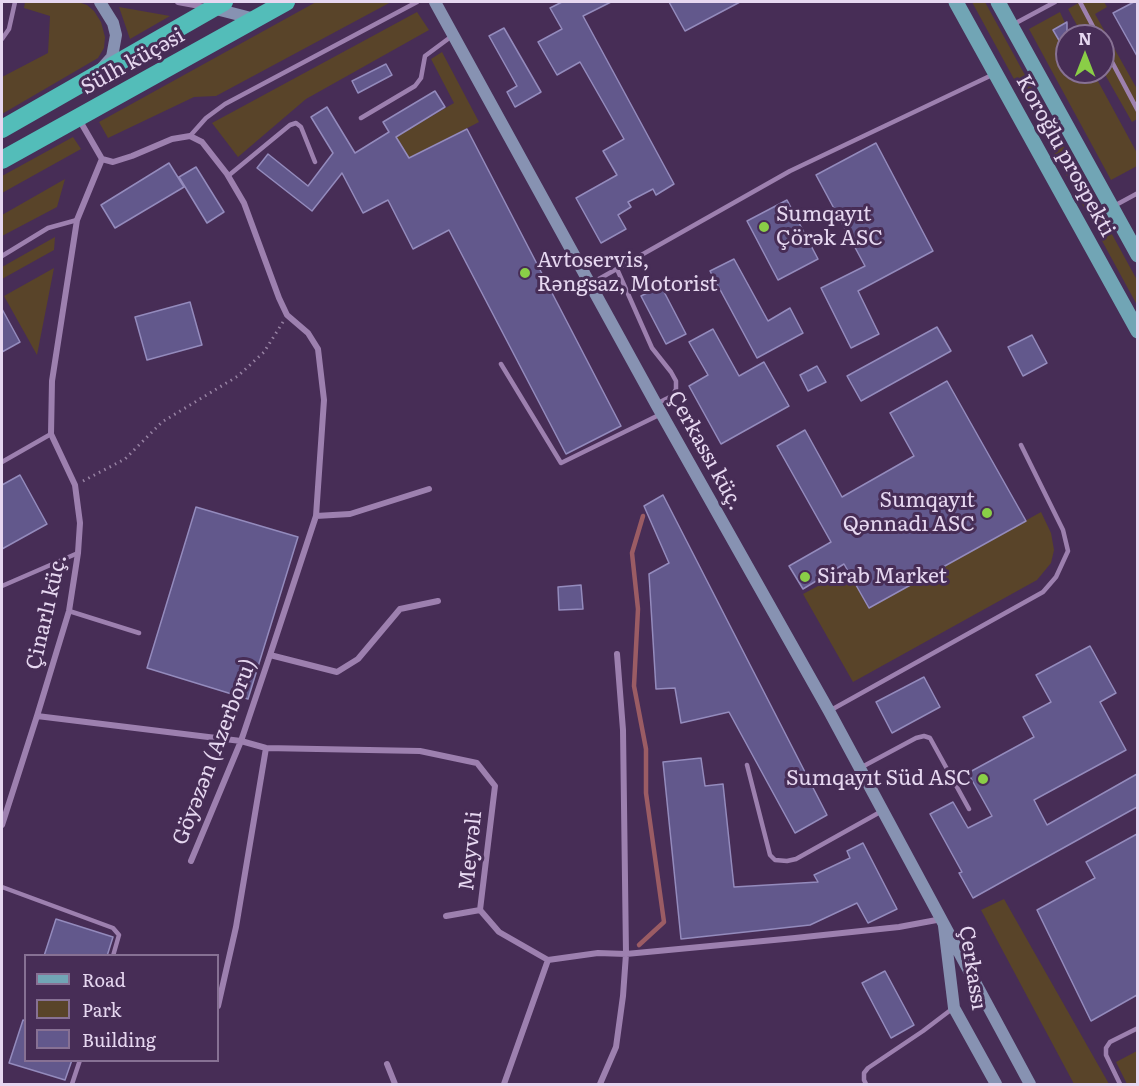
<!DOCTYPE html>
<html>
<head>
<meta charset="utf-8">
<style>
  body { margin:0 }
  #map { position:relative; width:1139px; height:1086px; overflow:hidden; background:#472d56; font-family:Literata,serif }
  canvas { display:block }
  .frame { position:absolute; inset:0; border:3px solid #e6d7f0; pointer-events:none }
  .legend { position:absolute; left:24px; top:954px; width:195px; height:108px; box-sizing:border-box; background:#472d56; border:2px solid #877194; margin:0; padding:8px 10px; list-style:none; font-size:18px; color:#e6d7f0 }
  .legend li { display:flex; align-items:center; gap:12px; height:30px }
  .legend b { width:30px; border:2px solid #877194 }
  .north { position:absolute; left:1055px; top:24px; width:60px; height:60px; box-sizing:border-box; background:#472d56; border:2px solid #877194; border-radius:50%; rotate:0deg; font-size:16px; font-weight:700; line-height:24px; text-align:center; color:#e6d7f0 }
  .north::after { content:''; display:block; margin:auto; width:21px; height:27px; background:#8ace47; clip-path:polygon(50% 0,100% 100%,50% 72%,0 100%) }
</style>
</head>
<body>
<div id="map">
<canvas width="1139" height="1086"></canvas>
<div class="frame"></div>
<ul class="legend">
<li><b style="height:8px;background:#71a5b5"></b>Road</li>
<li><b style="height:16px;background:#594429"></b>Park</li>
<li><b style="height:16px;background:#62588c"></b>Building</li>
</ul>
<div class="north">N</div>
</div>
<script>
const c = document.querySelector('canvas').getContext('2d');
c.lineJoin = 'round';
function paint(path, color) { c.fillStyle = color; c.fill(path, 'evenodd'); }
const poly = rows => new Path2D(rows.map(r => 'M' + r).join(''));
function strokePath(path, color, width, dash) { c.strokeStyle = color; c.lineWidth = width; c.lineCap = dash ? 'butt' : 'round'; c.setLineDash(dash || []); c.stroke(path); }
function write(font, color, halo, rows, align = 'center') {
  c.font = font + ' Literata,serif'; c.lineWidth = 6; c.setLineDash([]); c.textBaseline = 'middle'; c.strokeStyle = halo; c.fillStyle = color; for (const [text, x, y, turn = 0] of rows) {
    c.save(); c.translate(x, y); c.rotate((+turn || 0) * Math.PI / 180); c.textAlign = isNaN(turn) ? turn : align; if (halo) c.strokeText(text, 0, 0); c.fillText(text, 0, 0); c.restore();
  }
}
const green = poly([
  [25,2,78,2,87,5,94,11,101,22,105,37,104,48,98,58,2,114,2,77,48,53,50,16,24,8],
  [316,2,391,2,216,96,194,97,108,138,99,122],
  [972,2,985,2,1137,280,1137,305],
  [1080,2,1104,2,1107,7,1095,14,1137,89,1137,119,1132,122,1103,71,1103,36,1083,36,1068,9],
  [119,7,170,16,130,39],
  [417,12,429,30,306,99,238,157,212,123],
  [1060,12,1065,23,1053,31,1062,46,1067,43,1067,72,1093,72,1137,153,1137,166,1111,180,1029,29],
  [442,52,479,122,350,189,402,147,396,137,454,103,431,59],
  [73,137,81,149,2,193,2,176],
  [65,179,57,207,2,236,2,215],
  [55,237,54,250,2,279,2,267],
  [54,268,37,355,4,296],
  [1041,512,1051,533,1054,550,1051,563,1037,580,853,682,803,594,848,570,869,608],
  [1004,899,1109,1084,1074,1084,981,910],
  [1137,1051,1137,1084,1127,1084,1116,1062]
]);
const stream = poly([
  [639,945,664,922,646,793,646,749,634,686,638,609,632,553,643,516]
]);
const building = poly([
  [562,2,611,2,583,16,674,184,656,195,653,189,628,202,631,207,618,215,626,229,601,243,576,198,617,175,603,151,624,139,580,62,557,75,538,42,562,29,550,8,562,2],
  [669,2,740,2,685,31,669,2],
  [1134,2,1137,2,1137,56,1113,13,1134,2],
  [1067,22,1067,54,1053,30,1067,22],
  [504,28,541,92,515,107,507,92,517,86,489,36,504,28],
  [386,64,392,75,358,93,352,81,386,64],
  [435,91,445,107,396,137,409,158,467,129,621,426,566,454,449,230,413,249,388,200,363,213,342,173,312,211,257,168,268,154,308,186,333,153,311,117,327,107,355,153,389,132,383,122,435,91],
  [876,143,933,251,858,291,879,334,851,348,821,288,865,266,816,175,876,143],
  [169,163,184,187,115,228,101,205,169,163],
  [196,167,224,212,207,223,179,177,196,167],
  [787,200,818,259,778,280,747,221,787,200],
  [734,259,768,321,790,308,803,333,757,358,710,271,734,259],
  [661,286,686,334,666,344,641,296,661,286],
  [190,302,202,345,147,360,135,317,190,302],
  [2,309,20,342,2,352,2,309],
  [937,327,951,351,861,401,847,376,937,327],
  [713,329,739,376,764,362,789,406,721,444,689,386,708,375,689,342,713,329],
  [1032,335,1047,363,1023,376,1008,347,1032,335],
  [817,366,826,382,808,391,800,375,817,366],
  [947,381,1026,521,869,608,844,564,803,589,789,566,831,542,777,446,805,430,842,497,914,456,890,413,947,381],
  [20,475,47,524,2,549,2,485,20,475],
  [663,495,827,815,795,833,729,712,681,723,675,688,656,689,649,574,669,563,644,506,663,495],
  [196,507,298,537,248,699,147,668,196,507],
  [581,585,583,609,559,610,558,587,581,585],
  [1090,646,1116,693,1100,702,1126,750,1034,800,1047,825,1137,774,1137,807,973,898,959,873,962,872,930,814,953,802,968,828,992,816,968,773,1034,737,1023,717,1051,702,1036,675,1090,646],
  [924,677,940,707,892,733,876,702,924,677],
  [701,758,705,786,723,784,734,887,818,882,814,875,850,858,847,851,863,843,897,909,868,923,857,903,810,925,681,939,663,762,701,758],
  [1137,834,1137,995,1091,1021,1037,910,1095,878,1086,862,1137,834],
  [56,919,113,937,107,956,44,956,56,919],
  [885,971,914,1025,891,1038,862,983,885,971],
  [23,1020,26,1021,26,1060,72,1060,65,1080,9,1063,23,1020]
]);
const path = poly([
  [83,481,125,459,162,422,238,376,264,352,283,322]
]);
const lane = poly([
  [1080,2,1098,36],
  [1014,24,1055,2],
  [2,39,9,29,15,2],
  [1103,45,1138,111],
  [361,118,415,86,421,78,425,56,452,36],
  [190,136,206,118,225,104,417,2],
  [228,176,290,125,296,123,301,127,315,162],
  [1114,206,1138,193],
  [2,256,48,228,77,220],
  [617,269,652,348,671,372,676,381,676,389,672,396,658,403],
  [590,284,790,171,992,75],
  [501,364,561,463,659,415],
  [2,462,51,434],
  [2,586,78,553],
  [69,611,139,633],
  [831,710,1043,592,1056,577,1068,551,1063,530,1021,445],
  [747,765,770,855,775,860,787,861,796,859,882,811],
  [860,768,916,738,924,736,930,738,969,809],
  [2,887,113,928,119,935,113,956],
  [72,1084,80,1060],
  [866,1084,864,1080,864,1073,868,1068,923,1031,952,1009],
  [1120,1084,1106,1055,1106,1048,1110,1042,1138,1028]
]);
const street = poly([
  [178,2,205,7],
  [80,121,102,159,113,162,132,156,172,139,190,136,202,142,227,174,244,203,279,298,287,315,308,333,318,349,324,400,316,516],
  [270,655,316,516,350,514,429,489],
  [37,716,241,741,266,748,420,751,477,763,495,786,480,910,499,932,548,960,598,953,626,954,795,938,899,927,942,919],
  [2,825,37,716,69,611,78,553,80,523,75,485,51,434,52,381,77,220,102,159],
  [191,861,241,741,270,655,337,672,358,659,400,609,438,601],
  [446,916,480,910],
  [218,1006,236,927,266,748],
  [387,1064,395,1084],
  [504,1084,548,960],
  [600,1084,616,1047,623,996,626,954,623,730,617,654]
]);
const secondary = poly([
  [100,2,113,23,116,35,112,57,103,67],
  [435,2,656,404,829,711,1030,1084],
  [212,8,255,19],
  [944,926,954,1008,996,1084]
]);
const primary = poly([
  [956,2,1138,331],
  [998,2,1138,255]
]);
const highway = poly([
  [2,129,224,2],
  [2,160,286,2]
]);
const markers = [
  [764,227,6,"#8ace47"],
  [525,273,6,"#8ace47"],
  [987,513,6,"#8ace47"],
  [805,577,6,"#8ace47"],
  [983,779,6,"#8ace47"]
];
const streetNames = [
  ["Sülh küçəsi",133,62,-29],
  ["Koroğlu prospekti",1065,156,61],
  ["Çerkassı küç.",705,451,61],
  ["Çinarlı küç.",47,612,-77],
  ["Göyəzən (Azerboru)",215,752,-69],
  ["Meyvəli",471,851,-84],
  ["Çerkassı",972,968,81]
];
const poiNames = [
  ["Sumqayıt",776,215],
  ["Çörək ASC",776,239],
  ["Avtoservis,",537,261],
  ["Rəngsaz, Motorist",537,285],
  ["Sumqayıt",975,501,"right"],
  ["Qənnadı ASC",975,525,"right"],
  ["Sirab Market",817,577],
  ["Sumqayıt Süd ASC",971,779,"right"]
];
paint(green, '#594429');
strokePath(stream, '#9b5c64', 4.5);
paint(building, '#62588c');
strokePath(building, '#948bbd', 1.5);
strokePath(path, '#9782a3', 3, [1.5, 4.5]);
strokePath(lane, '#9d80af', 4.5);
strokePath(street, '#9d80af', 6);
strokePath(secondary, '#8792b2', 12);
strokePath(primary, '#71a5b5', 15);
strokePath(highway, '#53bdb9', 18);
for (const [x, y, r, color] of markers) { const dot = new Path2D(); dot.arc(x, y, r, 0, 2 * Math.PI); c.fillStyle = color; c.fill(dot); strokePath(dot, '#472d56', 2); }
write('21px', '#e6d7f0', '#472d56', streetNames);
write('21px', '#e6d7f0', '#472d56', poiNames, 'left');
</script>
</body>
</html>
